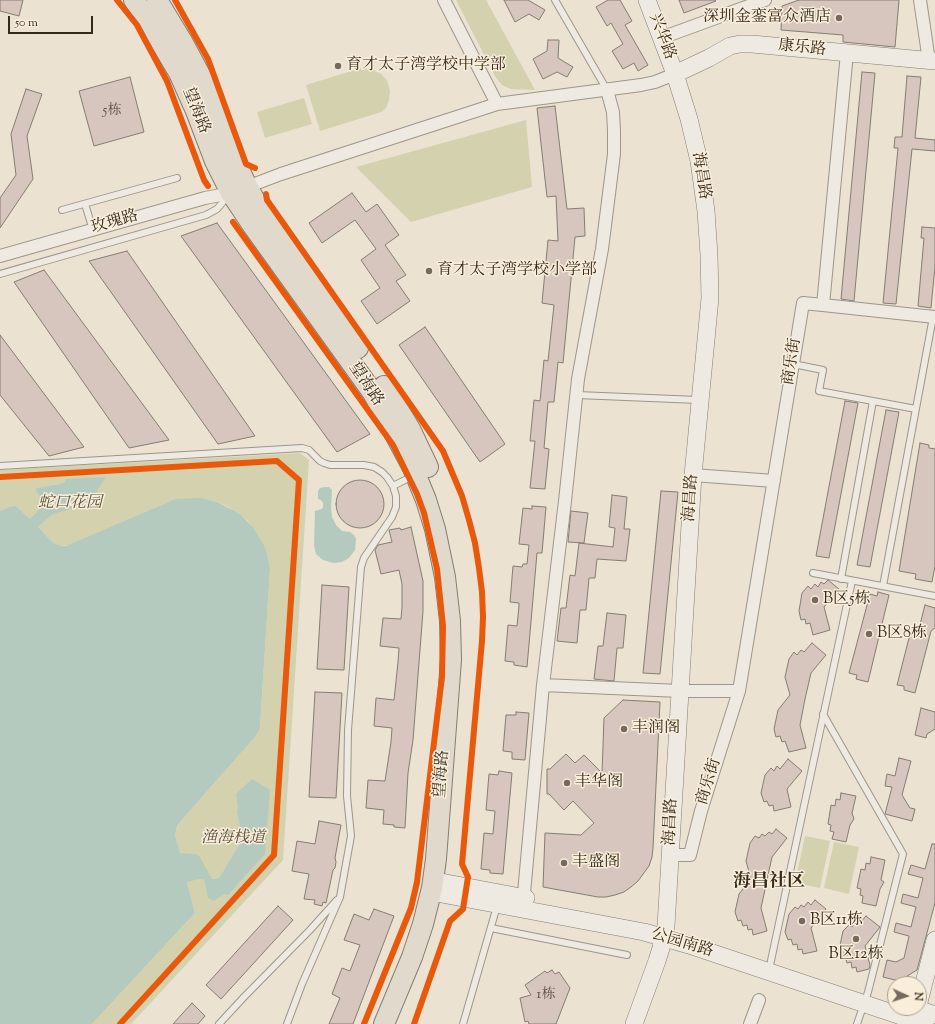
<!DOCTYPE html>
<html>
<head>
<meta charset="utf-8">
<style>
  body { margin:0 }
  #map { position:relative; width:935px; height:1024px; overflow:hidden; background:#ebe2d1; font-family:"Sorts Mill Goudy",serif }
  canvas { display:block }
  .north { position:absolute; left:887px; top:976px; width:40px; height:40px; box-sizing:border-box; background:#f9eeda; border:1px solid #aba08e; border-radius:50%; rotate:93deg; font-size:11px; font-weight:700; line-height:16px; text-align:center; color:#362a1d }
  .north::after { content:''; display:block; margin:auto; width:14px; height:18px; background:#756a5c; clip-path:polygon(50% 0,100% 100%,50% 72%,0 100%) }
  .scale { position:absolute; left:8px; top:16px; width:85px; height:18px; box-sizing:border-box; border:2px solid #362a1d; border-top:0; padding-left:5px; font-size:12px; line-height:14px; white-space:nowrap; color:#362a1d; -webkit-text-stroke:3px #f9eeda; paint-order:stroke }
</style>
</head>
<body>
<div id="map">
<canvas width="935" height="1024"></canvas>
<div class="north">N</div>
<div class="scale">50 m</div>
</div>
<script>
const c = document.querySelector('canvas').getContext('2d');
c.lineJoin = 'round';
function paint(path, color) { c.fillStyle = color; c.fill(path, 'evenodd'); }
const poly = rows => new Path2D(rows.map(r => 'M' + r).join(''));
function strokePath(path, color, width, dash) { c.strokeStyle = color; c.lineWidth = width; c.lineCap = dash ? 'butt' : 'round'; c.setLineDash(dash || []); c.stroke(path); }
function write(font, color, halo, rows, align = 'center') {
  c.font = font + ' "Sorts Mill Goudy","Noto Serif SC",serif'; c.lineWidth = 3; c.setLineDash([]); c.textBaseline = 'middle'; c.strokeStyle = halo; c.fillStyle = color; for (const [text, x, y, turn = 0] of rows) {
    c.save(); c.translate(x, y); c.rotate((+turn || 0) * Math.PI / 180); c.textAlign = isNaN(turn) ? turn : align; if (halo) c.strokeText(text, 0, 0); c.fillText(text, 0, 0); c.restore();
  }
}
const green = poly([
  [456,0,486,0,535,90,511,89,502,85,496,78],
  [361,68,368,68,373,70,381,74,387,80,390,91,389,100,386,108,381,112,320,131,306,85],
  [304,98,312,124,265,138,257,112],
  [526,120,532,187,411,222,356,167],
  [300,453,309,460,283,860,131,1024,92,1024,195,913,175,835,176,831,180,822,255,737,260,726,270,569,267,553,264,545,256,532,248,521,235,511,227,506,219,503,203,498,194,498,69,545,61,546,57,545,53,543,18,508,9,507,0,511,0,470],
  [805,836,830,841,820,888,795,883],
  [834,842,859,847,849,894,824,888]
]);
const water = poly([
  [106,477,88,504,53,514,50,516,38,527,53,543,61,546,66,546,176,499,194,498,203,498,219,503,235,511,242,516,253,527,264,545,267,553,270,569,260,726,259,730,255,737,180,822,177,827,175,835,180,853,195,854,198,855,200,857,210,876,212,879,217,879,220,877,241,842,242,835,237,812,238,807,236,794,252,779,270,790,265,854,228,895,224,894,214,901,208,898,205,882,203,879,199,879,187,882,195,913,92,1024,0,1024,0,511,9,507,15,506,18,508,30,519,43,506,43,503,36,490,37,488,61,484,64,483,66,479],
  [325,487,329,487,332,490,331,508,332,517,336,525,342,531,350,532,354,535,356,539,355,550,349,558,342,562,334,563,323,560,316,554,314,545,315,511,322,509,323,507,323,503,321,500,318,499,318,491,320,488]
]);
const building = poly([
  [0,0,23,0,19,16,0,11,0,0],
  [504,0,528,0,545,10,539,20,529,14,515,22,504,0],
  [608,0,620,0,632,21,625,25,648,65,638,71,634,63,623,69,612,51,623,44,611,23,607,26,596,7,608,0],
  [679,0,715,0,716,1,684,13,679,0],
  [799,0,899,0,895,47,843,42,843,35,781,30,782,6,799,0],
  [548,40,559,40,558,58,573,67,567,77,557,72,543,79,533,59,547,51,548,40],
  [862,72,875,73,854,301,841,299,862,72],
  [907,76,921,77,915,138,935,140,935,151,912,149,896,304,883,303,898,148,894,148,895,137,902,137,907,76],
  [130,77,144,132,94,146,79,91,130,77],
  [26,89,42,94,27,136,33,179,0,228,0,198,16,175,11,134,26,89],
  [555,106,567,209,584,208,585,236,575,237,563,363,558,362,554,402,548,402,544,448,549,449,545,489,530,488,535,441,530,441,534,400,540,401,544,360,548,361,554,305,542,303,548,240,558,241,556,196,547,197,537,108,555,106],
  [352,193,366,212,377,204,399,235,385,245,406,275,396,281,410,301,377,324,361,301,380,288,361,260,376,249,355,220,322,243,309,223,352,193],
  [217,223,370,434,337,452,181,236,217,223],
  [922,227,935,228,935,266,931,308,918,306,924,238,921,238,922,227],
  [127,251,255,436,218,444,89,261,127,251],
  [44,270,169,440,129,448,14,282,44,270],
  [425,327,505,444,480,462,399,345,425,327],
  [0,335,84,447,49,456,0,395,0,335],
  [845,401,858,403,829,558,816,556,845,401],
  [886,410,899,412,870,567,857,565,886,410],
  [920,443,929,445,929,448,935,449,935,566,932,582,915,579,916,574,899,571,920,443],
  '336 504a24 24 0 1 1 48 0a24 24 0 1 1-48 0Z',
  [661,491,678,492,660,674,643,673,661,491],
  [612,495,627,497,624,529,630,529,626,561,597,559,595,578,589,578,586,610,580,610,577,643,557,641,561,608,566,608,570,575,575,576,579,543,613,547,615,528,609,527,612,495],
  [532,506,546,507,542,553,537,553,527,667,514,665,514,662,505,661,508,625,517,626,519,606,519,603,510,602,513,566,522,567,523,564,527,564,529,545,519,544,523,508,532,509,532,506],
  [571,511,588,513,584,543,568,542,571,511],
  [411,527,423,581,423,611,413,740,408,773,405,828,394,827,394,825,383,824,384,810,366,808,368,780,385,781,391,742,392,728,374,726,376,698,394,700,398,662,399,648,380,646,383,618,401,619,402,607,402,584,399,570,381,574,375,550,378,545,392,542,389,530,400,528,401,530,411,527],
  [828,580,839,589,824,607,830,630,813,635,810,623,806,624,805,619,801,620,799,611,802,593,808,586,811,589,815,584,818,587,821,582,824,584,828,580],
  [322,585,349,587,344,670,317,669,322,585],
  [878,592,889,595,868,682,856,679,857,675,849,673,870,594,877,596,878,592],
  [925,605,935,608,935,628,931,631,915,693,904,690,904,686,897,685,910,634,917,636,925,605],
  [607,613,626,615,623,648,617,648,614,681,594,679,598,646,603,646,607,613],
  [812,643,826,655,811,673,805,699,800,725,806,748,789,752,785,741,782,742,780,736,776,737,774,729,778,710,790,695,785,677,789,659,794,652,797,655,801,650,804,652,812,643],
  [315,692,342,693,336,798,309,797,315,692],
  [623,700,660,702,653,848,652,857,649,866,638,881,631,887,624,892,615,895,606,897,598,897,543,887,545,833,581,835,594,823,573,801,564,810,549,794,547,794,547,769,550,769,566,754,575,763,584,755,602,773,604,718,623,700],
  [921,708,935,712,935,729,927,734,926,738,915,735,921,708],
  [516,712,529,713,525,760,512,759,512,752,503,751,506,715,516,715,516,712],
  [899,758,911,761,902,795,910,808,915,809,912,821,885,814,892,787,885,786,887,774,895,776,899,758],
  [788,759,802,771,787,789,791,807,774,811,773,805,769,806,767,801,764,802,761,793,765,775,771,768,774,771,777,766,780,769,788,759],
  [499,771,512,773,503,874,490,873,490,870,481,869,484,833,493,834,495,811,486,810,489,774,498,775,499,771],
  [841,793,856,796,852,813,854,819,850,825,846,842,832,839,834,832,830,831,831,825,828,824,831,805,835,806,836,799,840,800,841,793],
  [319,821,341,825,335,858,336,862,335,868,333,870,326,903,323,902,322,906,314,904,315,900,304,899,309,874,292,871,297,841,315,844,319,821],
  [776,829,787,838,772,857,761,908,767,931,753,935,752,929,748,930,747,925,743,926,741,920,738,921,735,912,739,894,751,879,746,861,750,843,755,836,759,838,762,834,765,836,769,832,772,834,776,829],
  [932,844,935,844,935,903,917,970,899,981,883,977,887,960,896,962,904,958,909,936,894,932,896,923,911,927,916,907,901,903,903,894,918,898,923,878,908,874,911,865,925,869,932,844],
  [871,857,885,860,881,880,884,882,880,889,876,906,862,903,863,896,860,895,861,889,857,888,861,869,865,870,866,863,870,864,871,857],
  [815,900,826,909,811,928,817,951,803,954,802,949,798,950,797,944,793,945,791,939,788,940,785,932,789,914,795,907,798,909,801,905,804,907,808,902,811,905,815,900],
  [278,906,293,920,221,999,206,985,278,906],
  [374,909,394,916,353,1024,329,1024,340,998,332,994,342,968,350,971,360,945,344,940,354,914,369,920,374,909],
  [866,916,880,927,865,946,870,965,869,969,857,972,856,967,852,968,851,962,847,963,845,957,842,958,839,950,843,931,849,925,852,927,855,922,858,925,866,916],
  [552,970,555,974,559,972,570,988,556,1024,529,1024,528,1021,525,1022,520,998,531,995,525,985,545,971,547,973,552,970],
  [192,1003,205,1016,198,1024,173,1024,192,1003]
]);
const lane = poly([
  [555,0,607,90],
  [85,204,93,230],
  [62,210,177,178],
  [0,274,206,215,217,209,228,196],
  [793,364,823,370,819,391,916,409],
  [577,395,698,400],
  [0,466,302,448,309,450,320,461,324,463,330,465,364,465,374,467,382,472,387,477,393,486,396,496,396,507,392,517,364,558,361,567,348,730,347,796,351,836,340,897,302,984,287,1024],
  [393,486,413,476],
  [813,573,935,596],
  [841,579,873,401],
  [883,586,933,317],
  [823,714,903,854,868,992,857,1024],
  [491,928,627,955],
  [769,970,852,581],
  [219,1024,244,997,310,930,337,900],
  [463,1024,497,906]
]);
const street = poly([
  [444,0,497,104],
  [920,0,929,61],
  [661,38,765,0],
  [0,256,205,198,231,193,281,174,497,104,641,85,655,82,675,74],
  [823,305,935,317],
  [693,475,774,481],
  [543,685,680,691,739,691],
  [670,855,690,855,701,811,739,691,803,303,823,305,847,53],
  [523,904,543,685,565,501,578,379,602,249,614,154,614,131,613,112,607,90],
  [750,1024,759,1000]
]);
const secondary = poly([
  [675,74,709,58,730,46,740,44,752,44,935,61],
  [436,881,526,898],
  [431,892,644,932,689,945,925,1024],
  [919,1002,935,940],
  [915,1008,935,1015],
  [634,1024,657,961,661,948,666,926,693,475,710,298,709,255,706,211,699,161,689,119,675,74,647,0]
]);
const primary = poly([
  [134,0,144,14,179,73,196,111,215,161,231,193,253,226,373,393,413,468,426,500,435,529,445,577,450,621,451,660,436,859,432,888,423,924,412,957,384,1024],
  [157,0,183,43,207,88,217,114,232,155,247,186,258,206,267,220,358,348],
  [384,386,410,429,428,467]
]);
const cycleway = poly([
  [117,0,137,25,167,81,204,180,208,186],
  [175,0,208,59,246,164,255,168],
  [266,194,267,200,443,451,462,496,469,520,475,543,479,568,482,592,483,617,482,641,462,864,468,877,463,909,450,921,414,1024],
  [233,222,393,445,417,494,424,513,437,569,443,626,442,677,417,882,411,908,364,1024],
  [0,477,277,461,299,480,274,855,120,1024]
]);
const markers = [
  [839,18,4,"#756a5c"],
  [338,66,4,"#756a5c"],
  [429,271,4,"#756a5c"],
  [815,600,4,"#756a5c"],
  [869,634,4,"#756a5c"],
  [624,729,4,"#756a5c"],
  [567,783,4,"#756a5c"],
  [564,863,4,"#756a5c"],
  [802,921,4,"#756a5c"],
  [856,939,4,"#756a5c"]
];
const numberNames = [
  ["5栋",112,112],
  ["1栋",546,996]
];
const poiNames = [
  ["深圳金銮富众酒店",831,18,"right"],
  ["育才太子湾学校中学部",346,66],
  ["育才太子湾学校小学部",437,271],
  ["B区5栋",823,600],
  ["B区8栋",877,634],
  ["丰润阁",632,729],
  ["丰华阁",575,783],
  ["丰盛阁",572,863],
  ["B区11栋",810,921],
  ["B区12栋",856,955,"center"]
];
const streetNames = [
  ["兴华路",661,37,69],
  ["康乐路",802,49,6],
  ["望海路",195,111,68],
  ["海昌路",700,176,81],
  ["玫瑰路",115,223,-16],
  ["商乐街",793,362,-81],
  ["望海路",365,385,56],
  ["海昌路",692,498,-86],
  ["望海路",443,774,-86],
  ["商乐街",710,782,-73],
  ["海昌路",672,822,-87],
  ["公园南路",682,944,17]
];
const parkNames = [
  ["蛇口花园",70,504],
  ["渔海栈道",233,839]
];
const quarterNames = [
  ["海昌社区",769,883]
];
paint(green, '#d4d1ae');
paint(water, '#b4cabe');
paint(building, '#d7c6bd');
strokePath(building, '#837d72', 1);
strokePath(lane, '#9c968b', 8);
strokePath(street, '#9c968b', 14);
strokePath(secondary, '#837d72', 18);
strokePath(primary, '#837d72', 22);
strokePath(lane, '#eeeae1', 6);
strokePath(street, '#eeeae1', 12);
strokePath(secondary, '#eeeae1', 17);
strokePath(primary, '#e1d9cc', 20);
strokePath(cycleway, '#e8590c', 6);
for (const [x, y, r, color] of markers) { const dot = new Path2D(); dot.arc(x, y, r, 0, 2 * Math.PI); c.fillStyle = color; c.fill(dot); strokePath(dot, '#f9eeda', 1.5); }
write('14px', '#5e5145', null, numberNames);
write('16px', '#362a1d', '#f9eeda', poiNames, 'left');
write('16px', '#362a1d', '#f9eeda', streetNames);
write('italic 16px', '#59503a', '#f9eeda', parkNames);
write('bold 18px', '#362a1d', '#f9eeda', quarterNames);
</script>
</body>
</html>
